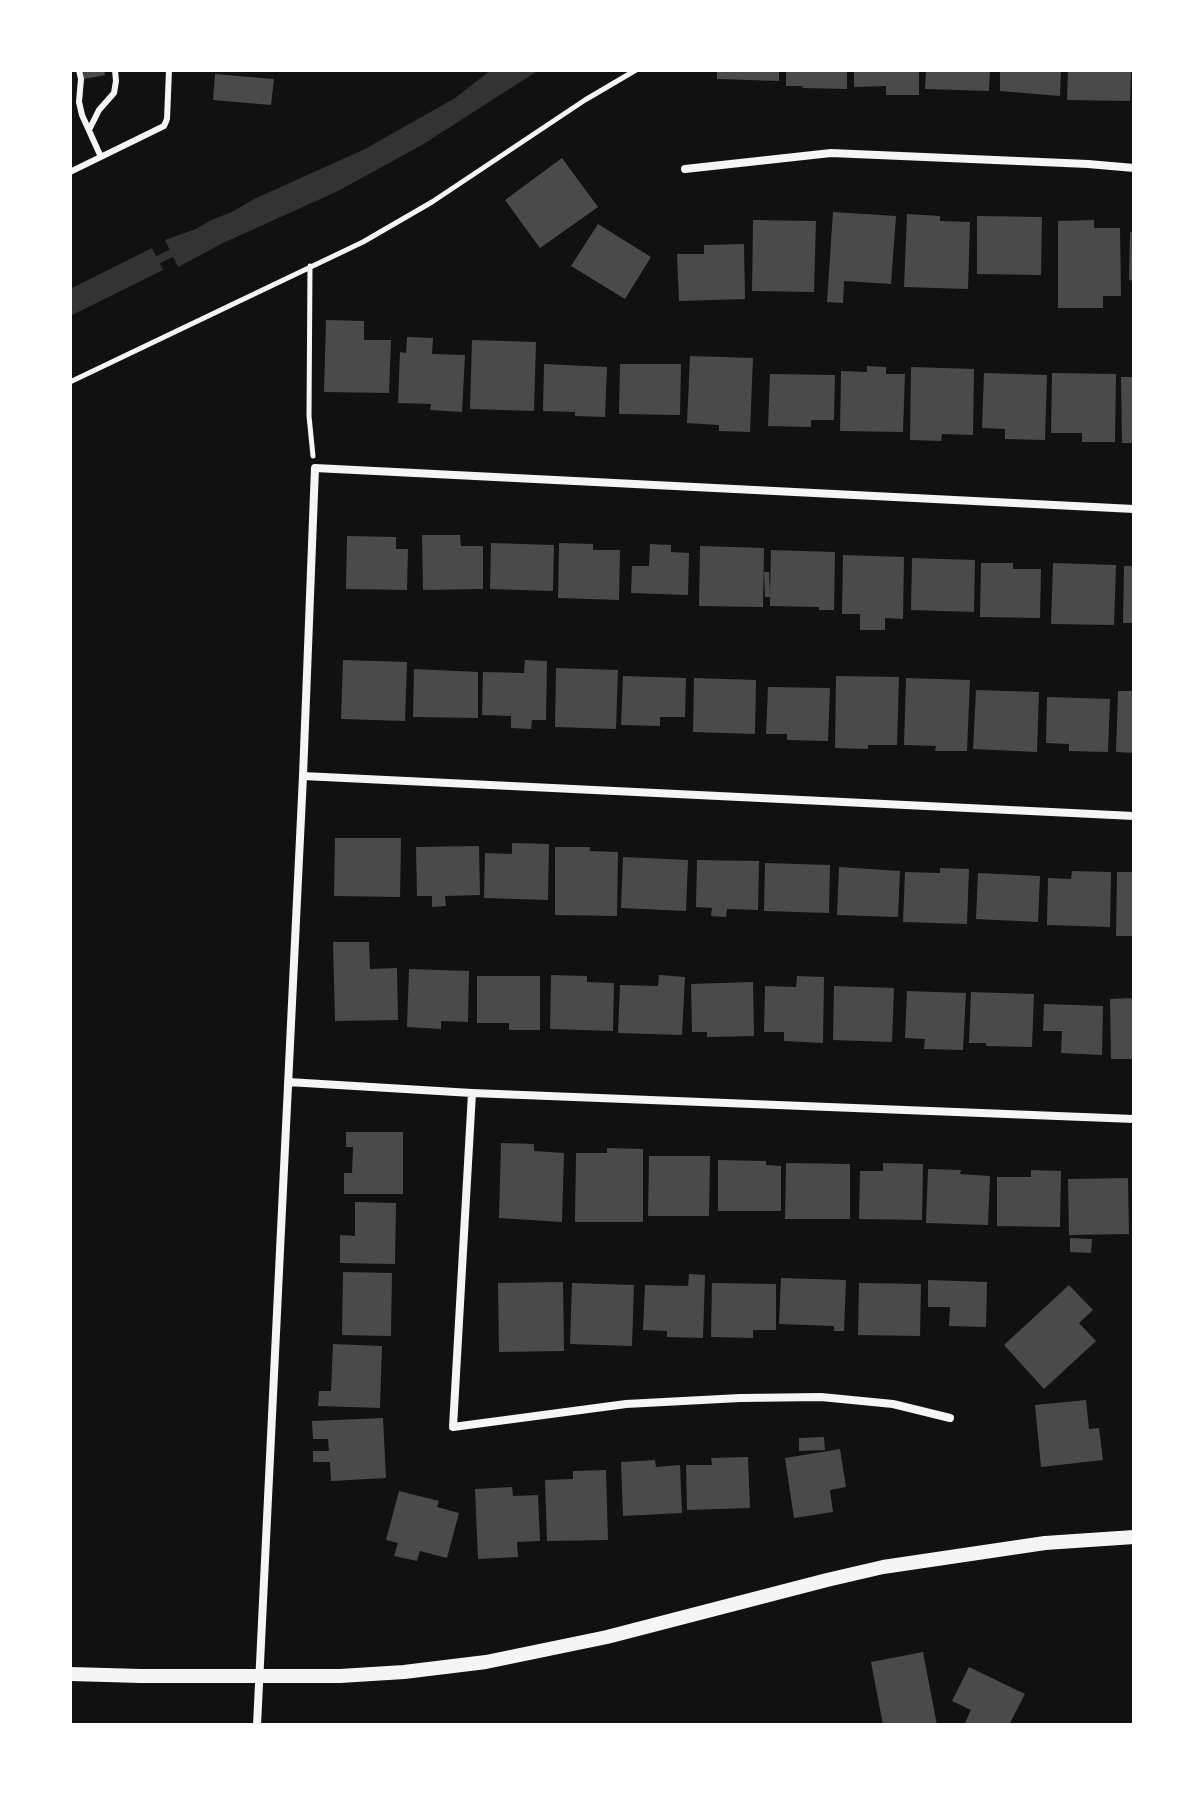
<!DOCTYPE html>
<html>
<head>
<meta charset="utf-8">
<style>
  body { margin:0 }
  #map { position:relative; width:1204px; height:1795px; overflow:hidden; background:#111; font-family:Inter,sans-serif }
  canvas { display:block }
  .frame { position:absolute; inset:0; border:72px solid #fff; pointer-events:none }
</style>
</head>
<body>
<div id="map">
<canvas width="1204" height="1795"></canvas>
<div class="frame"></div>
</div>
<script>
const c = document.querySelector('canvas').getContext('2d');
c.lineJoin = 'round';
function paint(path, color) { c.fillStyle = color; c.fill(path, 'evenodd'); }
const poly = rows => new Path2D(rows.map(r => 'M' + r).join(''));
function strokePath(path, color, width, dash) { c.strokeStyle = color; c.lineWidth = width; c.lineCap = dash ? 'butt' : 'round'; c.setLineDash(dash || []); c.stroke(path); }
const water = poly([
  [491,70,539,70,422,145,336,192,223,243,178,267,165,240,196,229,211,220,232,212,254,199,365,149,455,98],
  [152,248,163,270,70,316,70,289]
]);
const stream = poly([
  [151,263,178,250]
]);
const building = poly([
  [83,70,104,70,105,75,84,79],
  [717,70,779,70,779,81,717,79],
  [786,70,847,70,847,89,802,88,803,86,786,86],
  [854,70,919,70,919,95,886,95,886,86,854,87],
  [926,70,990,70,989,91,925,89],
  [1000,70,1061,70,1060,96,1000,91],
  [1068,70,1131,70,1130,101,1067,100],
  [215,74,274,79,271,105,213,100],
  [562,158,598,207,540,248,505,200],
  [833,212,896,216,891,284,844,281,843,303,827,302],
  [907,214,940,216,940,221,970,222,968,289,904,287],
  [977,216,1042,217,1041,275,977,274],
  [753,220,816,221,814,292,752,291],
  [1094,220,1094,228,1120,228,1121,296,1103,296,1103,308,1058,308,1058,221],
  [598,224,651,257,625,299,571,266],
  [1130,232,1134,232,1134,281,1129,280],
  [744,244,745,299,679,301,677,254,704,254,704,245],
  [326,320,364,321,364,340,391,340,389,393,324,392],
  [407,337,433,338,432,354,465,355,462,412,430,410,431,404,398,403,400,352,406,353],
  [472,340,536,342,534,411,470,409],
  [690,356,753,358,750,432,719,431,719,425,687,423],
  [544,364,607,367,605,417,575,416,575,412,543,411],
  [620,364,681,364,680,415,619,414],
  [867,366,886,367,886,374,905,374,903,432,840,431,841,371,867,372],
  [911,367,974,369,973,435,942,434,941,441,910,440],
  [984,373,1047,375,1045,440,1005,439,1005,429,982,428],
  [1052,373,1116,374,1115,442,1082,442,1082,433,1051,433],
  [770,374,835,375,834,420,811,420,811,427,768,426],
  [1121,377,1134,377,1134,443,1122,443],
  [422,535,460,535,461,546,483,546,483,589,423,590],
  [347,536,396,537,396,549,408,549,407,590,346,589],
  [491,543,554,545,553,591,490,589],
  [559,543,593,544,593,550,620,550,619,600,558,598],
  [650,544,671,545,671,552,689,553,688,595,631,593,632,566,649,566],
  [700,546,764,548,763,607,699,606],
  [771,550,835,552,834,610,819,610,819,607,770,606,770,597,765,597,764,572,769,572,770,594],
  [843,555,904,557,903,619,885,618,885,630,860,630,860,614,842,614],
  [912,558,975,560,974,612,911,610],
  [981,563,1013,563,1013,569,1041,569,1040,618,980,617],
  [1053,563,1116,565,1114,625,1051,624],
  [1124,566,1134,566,1134,623,1123,623],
  [343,660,407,662,405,721,341,719],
  [525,660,547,661,546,720,532,720,531,729,511,728,511,716,482,715,483,672,524,673],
  [556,668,618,670,616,729,555,727],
  [414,669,478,672,478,718,413,717],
  [623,676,686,678,685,717,660,717,660,726,621,725],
  [836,676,899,677,897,745,868,745,868,749,835,748],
  [694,678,756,680,755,734,693,732],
  [906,678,970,680,967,751,935,751,936,746,904,745],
  [768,687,830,688,828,741,787,740,787,734,766,734],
  [976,690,1039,692,1037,752,973,749],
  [1118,691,1134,691,1134,753,1116,752],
  [1047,697,1110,699,1108,752,1069,751,1069,744,1046,743],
  [335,838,401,838,400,897,334,896],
  [512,843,549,844,548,900,484,898,485,853,512,854],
  [479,846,480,895,445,896,446,906,432,907,432,896,417,896,416,847],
  [555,847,590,847,590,851,618,852,617,916,555,915],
  [623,857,688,860,686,911,621,908],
  [697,860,759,861,758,910,727,909,726,917,711,916,712,908,696,907],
  [765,863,830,865,829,913,764,911],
  [839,867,900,871,898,917,837,915],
  [940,868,969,869,967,924,903,922,905,872,940,873],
  [1072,871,1111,872,1110,927,1047,925,1048,878,1071,879],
  [1117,872,1134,872,1134,936,1116,936],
  [978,873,1040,876,1038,922,976,919],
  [333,942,369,942,370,969,397,968,398,1020,335,1021],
  [409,969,469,971,468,1022,441,1021,441,1029,407,1027],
  [551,975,587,976,587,982,614,983,613,1031,550,1029],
  [659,975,685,977,682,1035,618,1033,620,985,658,986],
  [477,976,540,976,540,1030,509,1030,509,1023,477,1023],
  [797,976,824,977,823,1043,784,1041,784,1032,764,1032,765,986,796,987],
  [753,982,754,1036,707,1037,707,1032,692,1032,691,984],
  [834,986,894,988,892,1042,833,1040],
  [907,991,966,993,963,1050,924,1049,925,1039,905,1038],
  [971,992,1034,994,1032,1047,986,1046,986,1043,969,1043],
  [1134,998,1134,1059,1111,1059,1110,999],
  [1044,1004,1103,1006,1102,1055,1061,1053,1062,1031,1043,1031],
  [346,1132,403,1132,403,1194,344,1194,344,1173,352,1173,353,1147,346,1147],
  [501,1143,534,1144,534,1151,564,1153,562,1222,499,1218],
  [607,1148,643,1149,643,1222,575,1222,576,1153,607,1153],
  [649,1156,710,1156,709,1216,648,1216],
  [718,1160,766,1161,766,1165,781,1166,781,1211,718,1211],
  [786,1163,850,1164,850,1219,785,1219],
  [883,1163,923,1164,922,1220,859,1219,860,1171,883,1171],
  [928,1169,961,1170,960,1174,990,1176,988,1225,926,1223],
  [1031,1170,1061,1171,1060,1227,997,1226,997,1177,1031,1177],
  [1128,1178,1129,1234,1069,1235,1068,1179],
  [355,1202,396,1203,395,1264,340,1263,340,1235,355,1236],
  [1070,1238,1092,1239,1091,1253,1070,1252],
  [343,1272,392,1273,391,1336,342,1335],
  [689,1274,705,1275,703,1338,667,1337,667,1331,643,1330,645,1285,688,1286],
  [781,1278,846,1280,844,1331,834,1331,834,1326,779,1324],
  [928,1280,987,1282,986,1327,949,1326,950,1307,928,1307],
  [563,1282,564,1351,499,1352,498,1283],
  [572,1283,634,1285,632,1346,570,1344],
  [712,1283,776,1284,776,1330,753,1330,753,1338,711,1337],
  [859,1283,921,1284,920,1336,858,1335],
  [1069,1285,1093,1310,1079,1323,1096,1341,1044,1389,1004,1345],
  [333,1344,382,1346,380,1408,318,1406,319,1391,331,1391],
  [1086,1400,1089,1429,1099,1428,1103,1460,1041,1467,1035,1405],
  [383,1418,386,1478,331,1481,330,1462,313,1462,313,1451,329,1451,328,1439,313,1439,312,1421],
  [824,1437,825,1450,799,1451,799,1438],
  [840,1449,846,1487,830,1490,833,1512,794,1518,785,1458],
  [748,1457,750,1508,687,1510,686,1465,712,1465,711,1458],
  [655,1460,656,1467,680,1465,682,1513,623,1516,621,1462],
  [606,1470,608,1540,547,1541,545,1480,573,1479,573,1471],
  [512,1487,513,1496,538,1495,540,1541,517,1542,518,1557,478,1559,475,1489],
  [399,1491,439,1501,437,1507,459,1513,447,1558,420,1551,417,1561,394,1556,398,1543,386,1540],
  [923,1652,937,1725,883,1725,871,1662],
  [969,1667,1025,1694,1009,1725,964,1725,971,1710,952,1701]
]);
const path = poly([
  [310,266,309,416,313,456],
  [70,382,363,242,432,202,585,100,636,70]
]);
const service = poly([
  [79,70,81,79,79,102,82,115,101,157],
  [89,130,99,110,114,93,116,81,115,70],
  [70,172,164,126,167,119,169,70]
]);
const minor = poly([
  [685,169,831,153,1088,164,1134,168],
  [303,776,1134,816],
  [288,1082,472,1093,1134,1119],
  [472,1093,453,1427,626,1404,740,1398,821,1397,893,1404,950,1418],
  [257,1725,303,776,315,468,1134,509]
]);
const tertiary = poly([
  [70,1674,141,1676,340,1676,404,1672,486,1662,607,1637,827,1580,883,1567,1045,1543,1134,1537]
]);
paint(water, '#333');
strokePath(stream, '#333', 8);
paint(building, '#4a4a4a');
strokePath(path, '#f5f5f5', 5);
strokePath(service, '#f5f5f5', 6);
strokePath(minor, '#f5f5f5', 8);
strokePath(tertiary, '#f5f5f5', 14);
</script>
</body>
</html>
